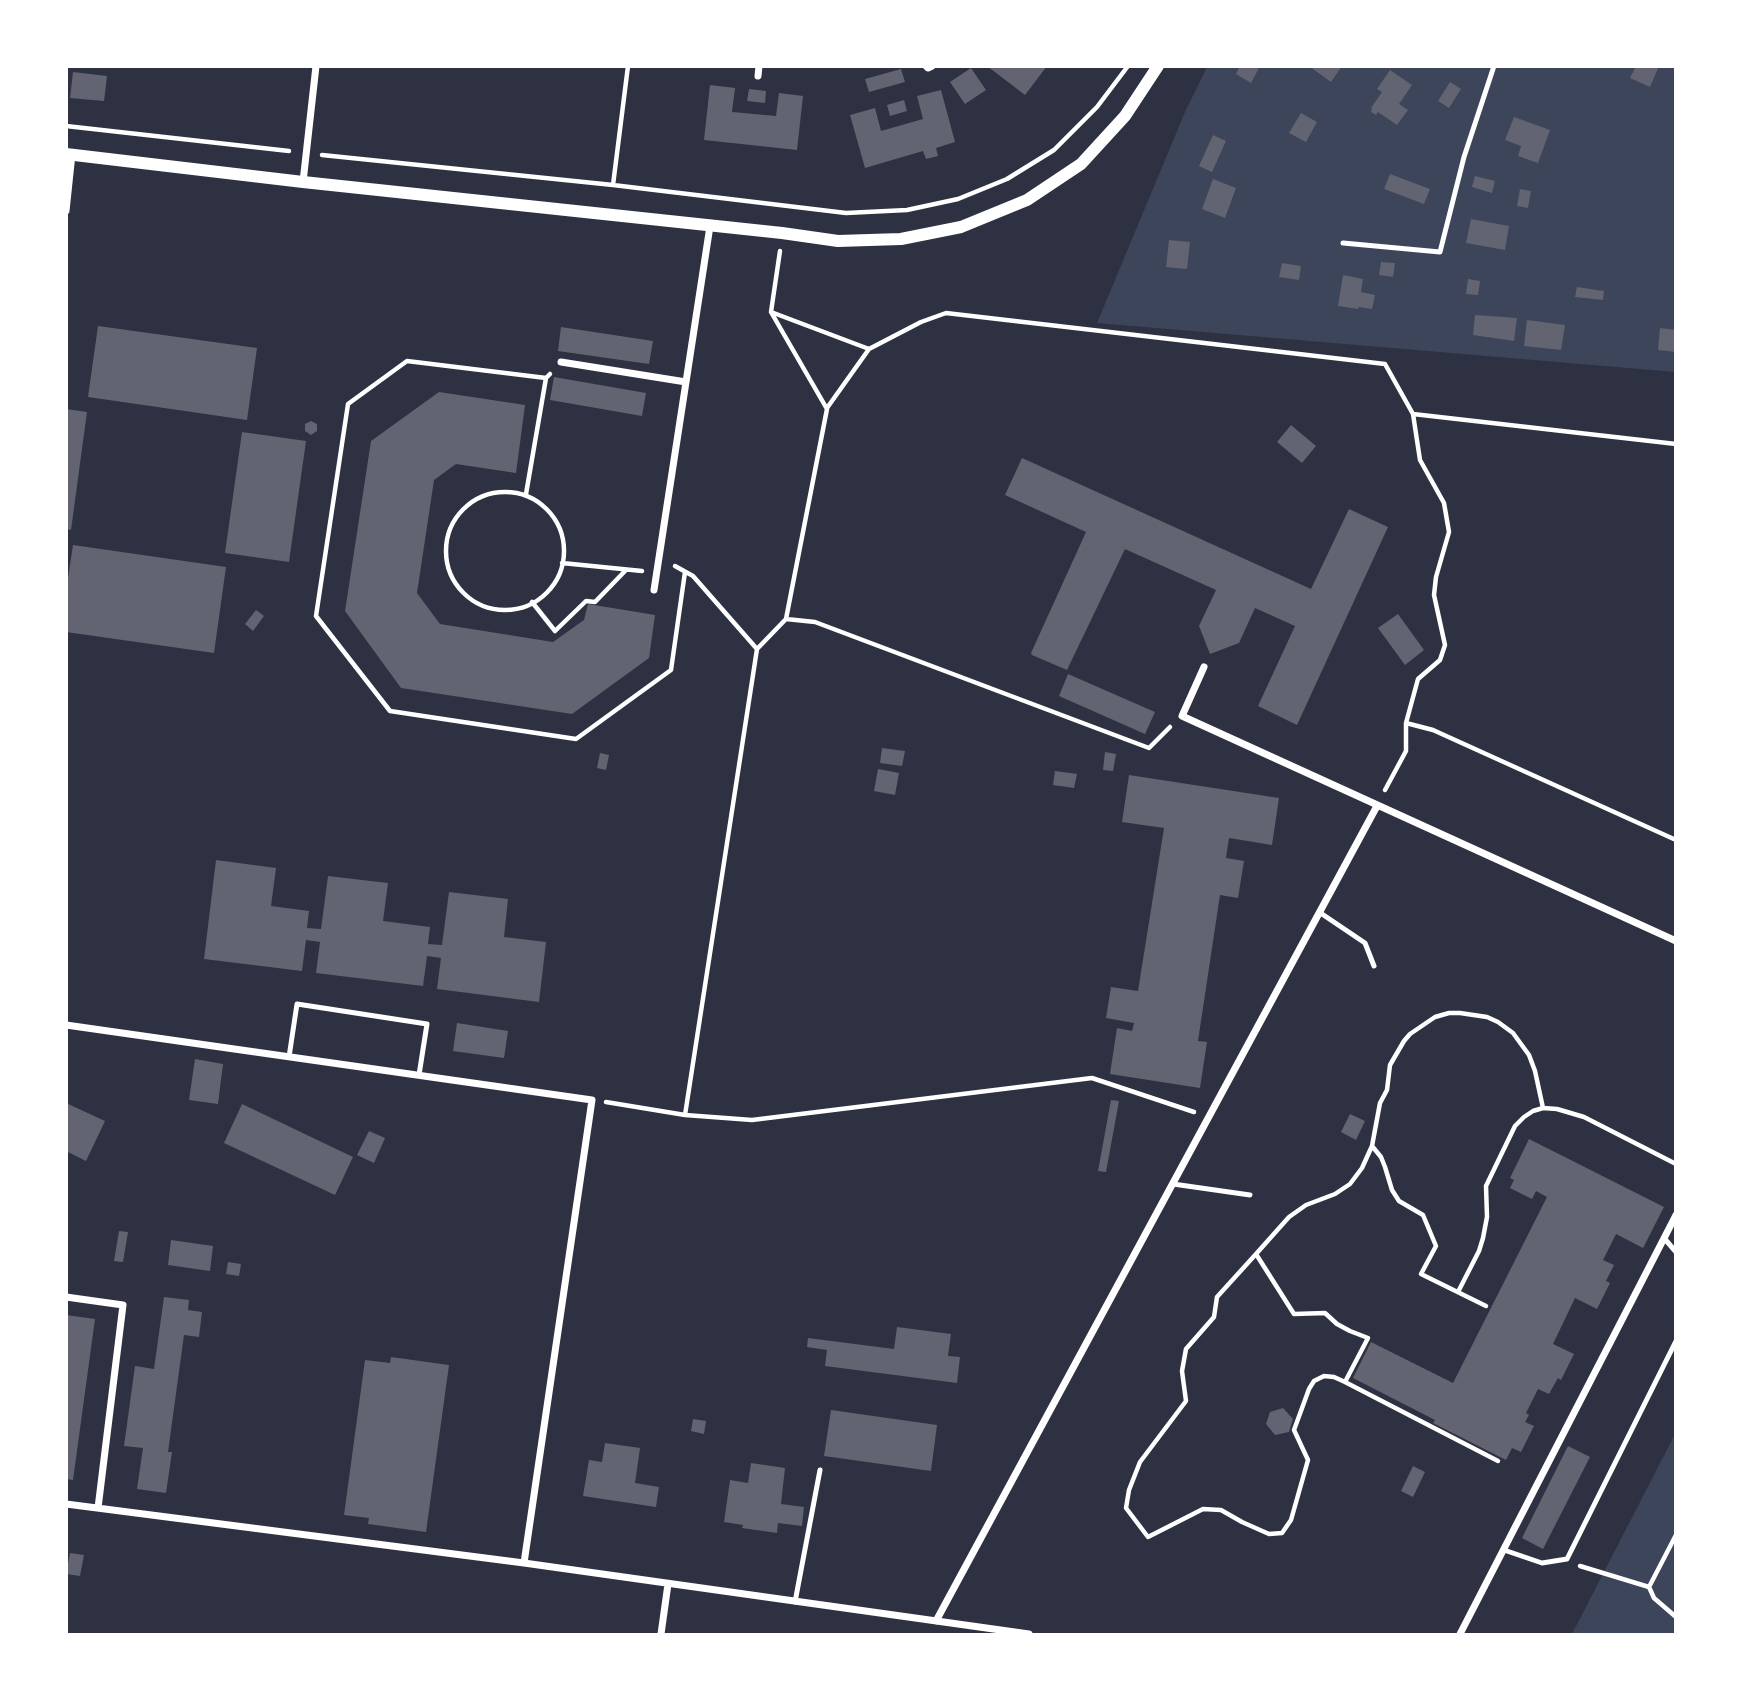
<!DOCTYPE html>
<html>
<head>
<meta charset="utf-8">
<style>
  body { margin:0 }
  #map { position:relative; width:1742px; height:1701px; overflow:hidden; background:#2d3142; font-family:"PT Sans",sans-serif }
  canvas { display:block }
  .frame { position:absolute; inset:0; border:68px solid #fff; pointer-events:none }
</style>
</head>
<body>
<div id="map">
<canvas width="1742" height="1701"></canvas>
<div class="frame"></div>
</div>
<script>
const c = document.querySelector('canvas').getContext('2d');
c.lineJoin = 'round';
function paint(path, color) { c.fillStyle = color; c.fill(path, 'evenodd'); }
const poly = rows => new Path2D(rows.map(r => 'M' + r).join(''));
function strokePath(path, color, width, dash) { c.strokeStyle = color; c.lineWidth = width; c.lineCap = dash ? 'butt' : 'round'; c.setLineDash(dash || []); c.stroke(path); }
const green = poly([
  [1207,67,1675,67,1675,372,1097,323,1185,112],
  [1675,1434,1675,1634,1572,1634]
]);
const building = poly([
  [987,66,1047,66,1025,95],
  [1240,66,1260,66,1251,83,1236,74],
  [1309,66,1342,66,1331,82],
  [1636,66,1659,66,1650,87,1630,78],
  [971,68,986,90,965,104,950,82],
  [901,69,905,82,869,92,865,79],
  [1390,70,1412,85,1399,104,1408,110,1397,125,1378,112,1376,115,1371,112,1372,109,1371,108,1382,92,1377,89],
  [73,72,107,76,104,101,70,98],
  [1450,82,1461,89,1449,108,1438,101],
  [710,85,735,88,732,112,776,116,779,93,803,96,797,150,704,140],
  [749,89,766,91,765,103,747,101],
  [941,90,955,142,936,148,938,156,926,159,923,151,865,168,850,115,875,108,881,131,923,119,917,96],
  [904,100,907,111,890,116,887,105],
  [1301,113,1317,122,1306,142,1289,133],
  [1514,117,1550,130,1538,163,1518,156,1521,146,1505,140],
  [1213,135,1226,141,1212,172,1199,166],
  [1390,174,1430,189,1424,204,1384,189],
  [1475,176,1495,181,1492,193,1472,187],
  [1213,179,1236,188,1225,218,1202,209],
  [1520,189,1531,191,1528,208,1517,206],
  [1471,219,1509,226,1505,250,1466,243],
  [1169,240,1190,242,1187,269,1166,267],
  [1381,262,1395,263,1393,277,1379,275],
  [1282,263,1301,266,1299,280,1279,277],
  [1343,275,1363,279,1361,292,1375,295,1372,309,1359,307,1358,309,1338,306],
  [1468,279,1480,281,1478,295,1466,294],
  [1577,287,1604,291,1603,300,1575,297],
  [1475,315,1517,318,1514,341,1473,335],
  [1527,320,1565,325,1561,350,1524,346],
  [98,326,257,348,247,420,88,397],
  [561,327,653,341,649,364,558,351],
  [1660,328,1676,330,1676,352,1658,350],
  [554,377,646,393,642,416,550,400],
  [439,392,525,405,516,473,456,464,434,480,417,593,440,624,553,642,584,620,588,604,655,615,649,658,572,714,401,688,345,611,371,441],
  [66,409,87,412,71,530,66,529],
  [311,421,317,424,317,431,311,435,305,431,305,424],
  [1291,425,1316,446,1302,463,1277,442],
  [242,432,306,441,289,562,225,553],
  [1022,458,1311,589,1349,509,1388,527,1297,725,1258,706,1295,626,1255,608,1239,643,1210,654,1199,626,1216,590,1125,549,1067,670,1032,655,1031,653,1086,532,1005,495],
  [73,545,226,567,214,653,66,632,66,591],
  [256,610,264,616,253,631,245,624],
  [1398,614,1424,650,1405,665,1378,628],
  [1068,674,1155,712,1145,734,1059,696],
  [882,748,905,751,902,766,880,763],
  [1105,752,1116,754,1113,771,1103,770],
  [600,753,609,755,606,770,597,768],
  [878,769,899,773,895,795,874,791],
  [1055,771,1077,774,1074,788,1053,785],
  [1129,775,1279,798,1272,845,1229,838,1226,858,1244,861,1238,898,1220,895,1198,1041,1207,1042,1200,1088,1110,1074,1117,1028,1132,1031,1134,1023,1106,1018,1111,987,1138,991,1164,828,1122,822],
  [216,860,276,868,271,906,309,911,307,928,321,929,328,876,388,883,383,921,430,927,428,944,442,945,449,892,508,899,504,937,546,942,539,1002,437,989,441,958,427,956,423,986,316,973,320,942,306,940,302,971,204,959],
  [457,1023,508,1031,504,1058,453,1051],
  [195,1059,223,1064,218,1104,189,1100],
  [1111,1100,1119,1101,1106,1172,1098,1171],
  [66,1103,105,1121,86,1161,66,1151],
  [242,1104,353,1157,335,1195,224,1143],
  [1350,1114,1365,1121,1356,1140,1341,1132],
  [369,1131,385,1138,374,1163,357,1155],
  [1529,1139,1664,1207,1643,1248,1616,1234,1603,1260,1614,1265,1606,1281,1610,1283,1597,1309,1575,1298,1553,1344,1574,1354,1561,1380,1558,1378,1549,1394,1538,1389,1526,1413,1529,1415,1525,1422,1534,1426,1521,1452,1512,1448,1506,1460,1433,1423,1435,1420,1353,1378,1371,1342,1453,1383,1547,1197,1536,1191,1532,1199,1510,1188,1514,1180,1510,1178],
  [119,1231,128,1232,123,1262,114,1261],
  [171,1240,213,1246,210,1271,168,1265],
  [228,1262,241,1264,239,1276,226,1274],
  [164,1297,189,1300,188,1310,202,1312,199,1337,184,1335,168,1452,172,1452,166,1493,137,1489,143,1448,124,1446,135,1366,154,1369],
  [66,1315,95,1319,73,1480,66,1479],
  [897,1327,951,1334,948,1356,960,1357,957,1383,825,1366,827,1350,807,1347,808,1338,894,1349],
  [391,1357,449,1365,426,1532,368,1524,369,1518,344,1515,365,1360,390,1363],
  [1283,1408,1293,1419,1289,1432,1275,1435,1266,1424,1270,1412],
  [831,1410,937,1425,931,1471,824,1456],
  [693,1419,706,1421,704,1434,691,1431],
  [605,1443,640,1448,635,1483,659,1487,656,1507,583,1496,589,1460,602,1462],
  [1568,1446,1590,1457,1543,1549,1522,1538],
  [751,1463,785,1468,781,1504,804,1507,802,1526,778,1523,777,1533,742,1528,743,1525,724,1522,730,1480,748,1483],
  [1413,1466,1425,1472,1413,1497,1401,1491],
  [70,1553,84,1555,80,1576,66,1574]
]);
const path = poly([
  [66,126,289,151],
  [322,155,613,185,846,213,907,210,958,199,1007,179,1054,150,1097,107,1128,66],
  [613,185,628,66],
  [771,312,869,349,921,322,946,313,1385,364,1413,414,1420,460,1444,503,1449,532,1436,577,1434,595,1445,645,1440,660,1418,679,1406,723,1406,751,1385,790],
  [550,374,546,378,407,361,348,404,316,616,390,711,576,739,671,670,685,572],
  [827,408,869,349],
  [1413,414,1676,444],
  '446 551a59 59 0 1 1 118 0a59 59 0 1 1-118 0Z',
  [526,494,546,378],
  [562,563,642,571],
  [675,566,693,576,757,649],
  [532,602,555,631,586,601,595,602,626,570],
  [786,619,815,622,1149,748,1170,727],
  [1406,723,1433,730,1676,840],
  [606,1102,685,1115,752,1120,1092,1078,1194,1112],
  [685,1115,757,649,786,619,827,409,771,312,780,251],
  [1256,1254,1217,1297,1214,1317,1186,1349,1182,1371,1186,1401,1140,1462,1129,1490,1126,1508,1148,1537,1203,1509,1221,1510,1242,1522,1269,1534,1282,1533,1291,1520,1308,1460,1294,1430,1309,1389,1314,1381,1324,1376,1334,1377,1345,1382,1498,1461],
  [1458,1292,1479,1251,1483,1238,1487,1217,1486,1186,1515,1126,1524,1117,1533,1111,1543,1108,1557,1109,1584,1117,1676,1164],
  [1486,1306,1421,1274,1436,1246,1423,1215,1399,1201,1392,1190,1385,1167,1381,1157,1372,1146,1380,1103,1387,1090,1390,1065,1404,1041,1410,1034,1435,1017,1449,1013,1460,1013,1487,1017,1498,1022,1513,1033,1529,1055,1535,1071,1543,1108],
  [1345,1382,1368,1338,1350,1331,1337,1324,1325,1313,1294,1314,1256,1254,1289,1217,1306,1205,1335,1194,1350,1184,1362,1168,1372,1146],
  [1676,1535,1649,1587,1654,1598,1676,1617],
  [1580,1566,1649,1587]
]);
const service = poly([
  [1343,243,1440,252,1464,157,1494,66],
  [1319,912,1365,943,1374,966],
  [289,1057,297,1004,427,1024,419,1075],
  [1173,1184,1250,1195],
  [1664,1238,1676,1252],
  [1504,1550,1542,1563,1567,1559,1676,1341],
  [795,1602,820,1470]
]);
const minor = poly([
  [926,66,928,68,932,66],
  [758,76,759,66],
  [303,182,316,66],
  [66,211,72,154],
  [561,362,686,382],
  [654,590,710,226],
  [1204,667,1182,716,1676,941],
  [66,1025,592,1100,524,1563],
  [66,1297,123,1305,98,1508],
  [66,1504,524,1563,1029,1634],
  [936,1621,1377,806],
  [661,1634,668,1584],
  [1460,1634,1676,1215]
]);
const tertiary = poly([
  [66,154,303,182,782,233,838,241,901,239,961,227,1027,200,1081,164,1125,116,1158,66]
]);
paint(green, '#3c4559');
paint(building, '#626471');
strokePath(path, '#fff', 4.5);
strokePath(service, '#fff', 5);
strokePath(minor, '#fff', 7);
strokePath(tertiary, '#fff', 12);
</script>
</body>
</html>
